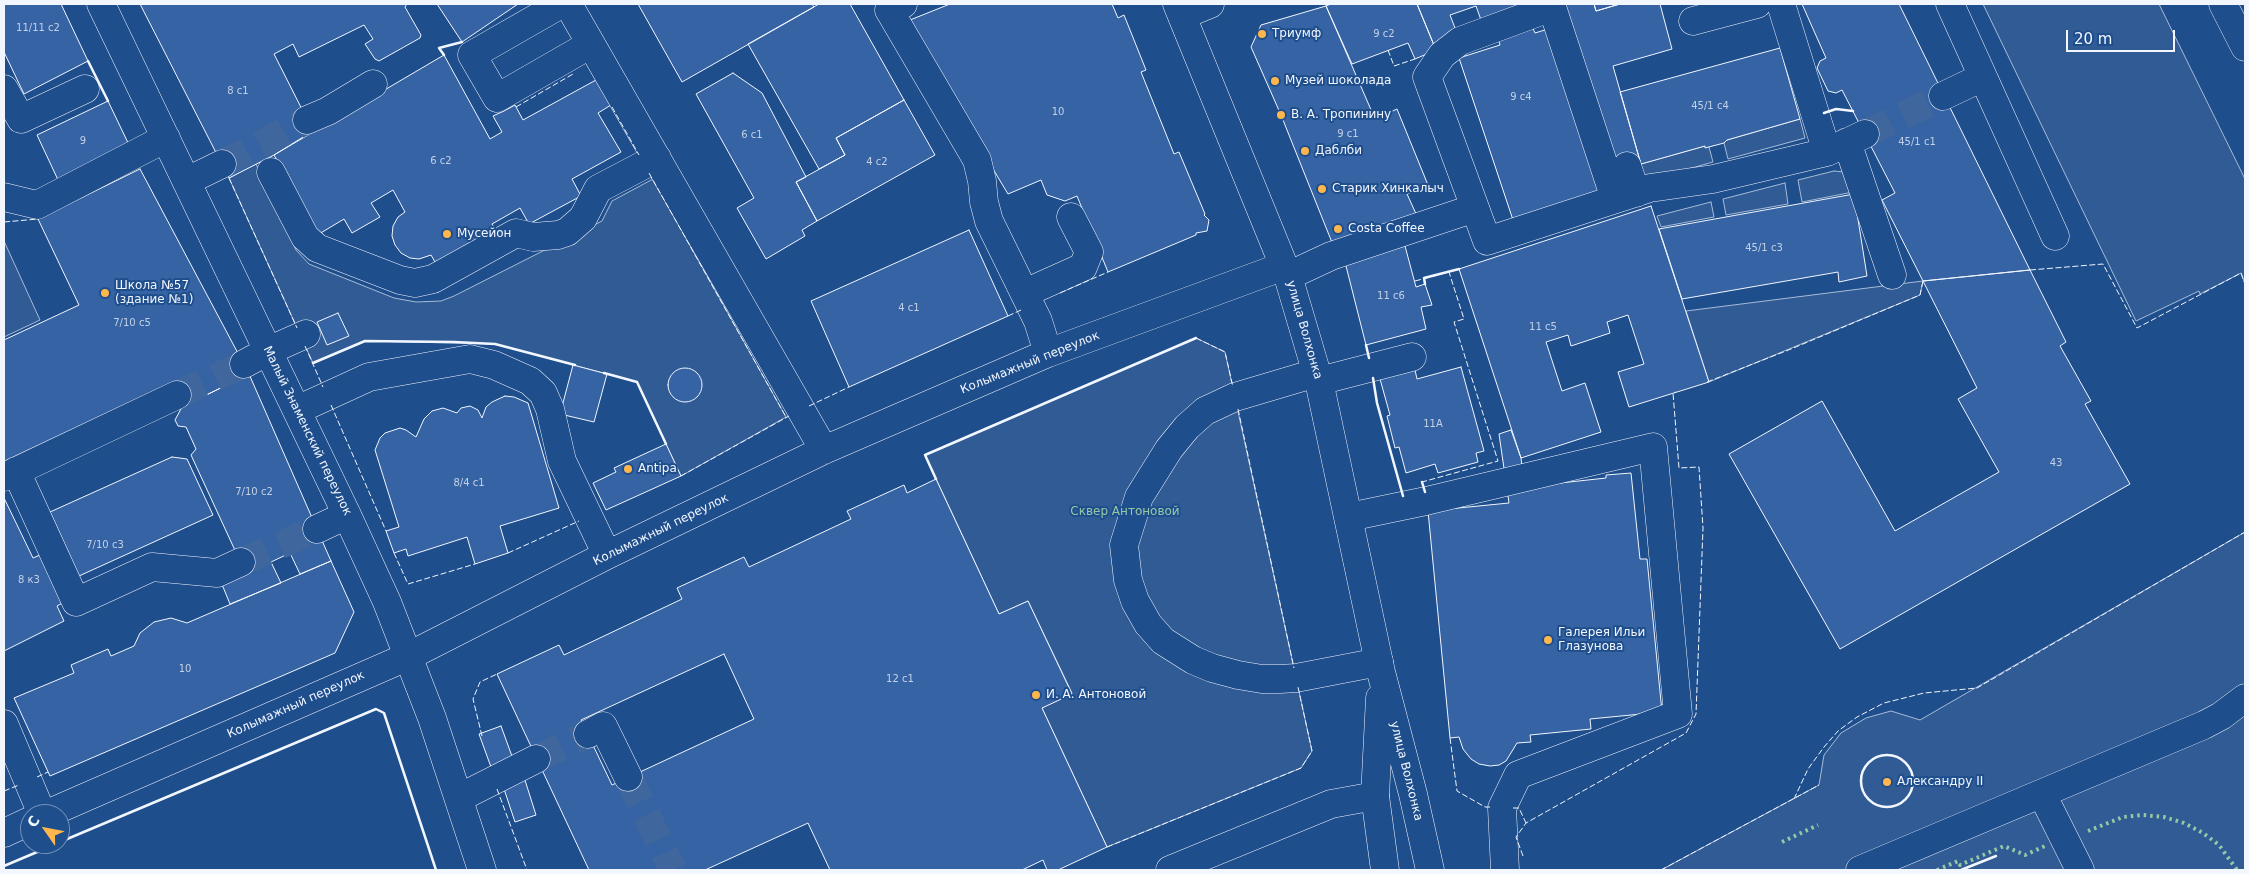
<!DOCTYPE html>
<html>
<head>
<meta charset="utf-8">
<style>
  body { margin:0 }
  #map { position:relative; width:2249px; height:874px; overflow:hidden; background:#1f4e8c; font-family:"DejaVu Sans",sans-serif }
  canvas { display:block }
  .frame { position:absolute; inset:0; border:5px solid #f2f6ff; pointer-events:none }
  .north { position:absolute; left:20px; top:804px; width:50px; height:50px; box-sizing:border-box; background:#1f4e8c; border:1px solid #7391ba; border-radius:50%; rotate:303deg; font-size:14px; font-weight:700; line-height:20px; text-align:center; color:#f2f6ff }
  .north::after { content:''; display:block; margin:auto; width:18px; height:22px; background:#ffb74d; clip-path:polygon(50% 0,100% 100%,50% 72%,0 100%) }
  .scale { position:absolute; left:2066px; top:30px; width:109px; height:22px; box-sizing:border-box; border:2px solid #f2f6ff; border-top:0; padding-left:6px; font-size:15px; line-height:18px; white-space:nowrap; color:#f2f6ff; -webkit-text-stroke:4px #1f4e8c; paint-order:stroke }
</style>
</head>
<body>
<div id="map">
<canvas width="2249" height="874"></canvas>
<div class="frame"></div>
<div class="north">С</div>
<div class="scale">20 m</div>
</div>
<script>
const c = document.querySelector('canvas').getContext('2d');
c.lineJoin = 'round';
function paint(path, color) { c.fillStyle = color; c.fill(path, 'evenodd'); }
const poly = rows => new Path2D(rows.map(r => 'M' + r).join(''));
function strokePath(path, color, width, dash) { c.strokeStyle = color; c.lineWidth = width; c.lineCap = dash ? 'butt' : 'round'; c.setLineDash(dash || []); c.stroke(path); }
function write(font, color, halo, rows, align = 'center') {
  c.font = font + ' "DejaVu Sans",sans-serif'; c.lineWidth = 4; c.setLineDash([]); c.textBaseline = 'middle'; c.strokeStyle = halo; c.fillStyle = color; for (const [text, x, y, turn = 0] of rows) {
    c.save(); c.translate(x, y); c.rotate((+turn || 0) * Math.PI / 180); c.textAlign = isNaN(turn) ? turn : align; if (halo) c.strokeText(text, 0, 0); c.fillText(text, 0, 0); c.restore();
  }
}
const built = poly([
  [1983,4,2159,4,2245,179,2245,284,2241,273,2200,294,2199,291,2136,321,1983,4],
  [1800,119,1805,138,1728,159,1724,143,1727,140,1800,119],
  [1705,146,1709,147,1713,162,1645,181,1641,164,1705,146],
  [256,164,296,250,309,264,394,298,416,302,441,301,454,296,602,221,612,201,653,179,786,417,681,476,637,382,495,344,365,341,313,363,229,178,256,164],
  [1834,171,1844,172,1853,192,1802,202,1798,180,1834,171],
  [1785,183,1788,204,1726,215,1723,199,1785,183],
  [1711,202,1714,217,1661,227,1657,216,1711,202],
  [4,241,40,320,4,337,4,241],
  [1923,281,1920,295,1709,382,1686,311,1923,281],
  [1196,338,1225,352,1312,751,1301,768,1107,847,1042,708,1072,693,1028,601,999,614,925,455,1196,338],
  [2245,532,2245,870,1661,870,1819,785,1824,755,1841,733,1866,718,1891,711,1920,720,2245,532]
]);
const building = poly([
  [4,4,61,4,88,61,24,94,4,52,4,4],
  [140,4,407,4,405,7,421,35,420,38,379,61,375,59,365,44,373,39,364,25,299,57,293,44,274,54,313,131,274,155,229,178,140,4],
  [437,4,518,4,462,42,437,4],
  [638,4,812,4,814,7,682,82,638,4],
  [819,4,850,4,904,100,836,138,845,155,819,169,748,44,819,4],
  [950,4,1112,4,1118,18,1124,15,1146,70,1141,72,1174,154,1179,152,1205,214,1204,215,1209,220,1207,231,1196,233,1196,235,1108,272,1077,196,1065,201,1047,195,1041,180,1008,194,905,22,950,4],
  [1331,4,1417,4,1436,50,1415,59,1408,43,1352,64,1326,6,1331,4],
  [1417,4,1529,4,1481,20,1476,6,1450,15,1455,28,1436,50,1417,4],
  [1564,4,1594,4,1596,11,1620,4,1660,4,1672,49,1613,66,1640,161,1616,170,1564,4],
  [1594,4,1620,4,1596,11,1594,4],
  [1802,4,1899,4,2030,270,1923,281,1882,200,1895,193,1842,90,1836,93,1828,91,1817,68,1820,61,1826,58,1802,4],
  [1326,6,1375,119,1397,109,1428,185,1407,194,1417,216,1333,245,1281,115,1251,47,1261,25,1326,6],
  [1531,24,1535,33,1548,29,1603,193,1514,223,1459,58,1500,45,1497,35,1531,24],
  [1780,48,1800,119,1727,140,1724,143,1705,148,1705,146,1641,164,1620,92,1780,48],
  [444,55,490,139,502,132,493,116,504,111,515,105,523,120,596,80,611,105,598,113,621,152,572,179,581,196,529,224,520,208,492,224,496,231,435,262,431,255,419,259,410,258,401,253,395,245,392,236,393,226,398,217,405,212,393,190,371,203,380,217,352,233,344,219,319,234,274,155,444,55],
  [733,73,762,93,806,177,796,182,817,221,802,230,805,236,766,259,737,208,754,198,696,94,733,73],
  [904,100,935,155,817,221,796,182,845,155,836,138,904,100],
  [108,101,130,147,59,182,37,135,108,101],
  [140,169,249,374,182,407,4,466,4,340,79,305,38,219,140,169],
  [1854,194,1867,276,1839,282,1838,272,1682,299,1659,229,1854,194],
  [1651,206,1709,382,1629,407,1618,372,1644,364,1628,315,1607,322,1610,333,1571,346,1568,335,1546,342,1562,391,1585,383,1601,432,1521,458,1459,269,1651,206],
  [969,230,1008,316,849,387,811,301,969,230],
  [1405,246,1416,287,1425,284,1432,305,1421,307,1426,329,1366,345,1345,262,1405,246],
  [2030,270,2066,342,2060,346,2091,401,2085,404,2130,484,1840,649,1729,454,1822,401,1895,531,1999,472,1958,399,1977,388,1923,281,2030,270],
  [338,313,349,336,327,345,317,322,338,313],
  [573,365,607,374,594,422,560,414,573,365],
  [1461,367,1484,451,1476,453,1478,462,1438,473,1435,464,1406,473,1399,447,1395,448,1387,416,1390,415,1380,379,1415,370,1417,379,1461,367],
  '668 385a17 17 0 1 1 34 0a17 17 0 1 1-34 0Z',
  [249,374,331,561,300,574,290,553,271,562,281,583,230,604,221,582,245,572,191,455,196,449,186,427,178,426,175,420,182,407,249,374],
  [505,396,514,397,528,403,559,508,500,526,508,553,475,564,467,537,408,556,406,549,394,553,386,531,399,527,375,450,380,438,385,433,400,428,406,430,416,437,424,419,432,411,443,408,457,413,461,408,470,406,478,410,482,418,486,407,492,402,505,396],
  [1511,430,1521,458,1524,483,1533,486,1606,478,1606,475,1631,473,1640,559,1647,559,1662,712,1590,719,1591,729,1530,735,1531,742,1517,743,1506,761,1499,765,1490,766,1479,764,1471,759,1463,749,1459,737,1450,738,1428,511,1509,503,1499,434,1511,430],
  [666,444,681,476,606,510,593,483,616,472,614,468,666,444],
  [172,457,187,459,213,515,79,576,50,512,172,457],
  [936,479,999,614,1028,601,1072,694,1042,708,1107,847,1058,870,1047,870,1043,860,1022,870,830,870,808,823,705,870,589,870,497,674,559,645,564,655,682,599,677,588,744,557,749,567,851,519,847,511,904,485,907,493,936,479],
  [724,654,754,719,612,785,581,720,724,654],
  [4,498,33,558,42,554,66,601,57,606,64,621,4,651,4,498],
  [331,561,354,612,335,653,50,776,14,698,74,673,71,665,108,649,111,656,134,646,140,633,154,622,171,618,187,623,331,561],
  [501,726,513,759,491,767,479,734,501,726],
  [524,777,536,815,515,822,502,783,524,777]
]);
const minorTunnel = poly([
  [1865,134,1943,96],
  [222,164,307,120],
  [177,395,244,364],
  [241,562,317,529],
  [536,759,588,734],
  [628,777,673,870]
]);
const minor = poly([
  [101,4,347,515,387,602,432,718,482,870],
  [561,4,472,55,497,98,591,44],
  [568,4,824,450],
  [903,4,889,10,977,160,982,181,984,202,989,221,1038,321,1048,353],
  [1781,4,1827,152],
  [1950,4,2055,236],
  [1183,15,1210,4],
  [1693,21,1757,4],
  [4,89,21,119,85,89],
  [1943,96,1983,77],
  [307,120,328,111,373,84],
  [1847,142,1892,275],
  [1627,166,1636,193],
  [271,172,305,237,317,248,400,280,415,283,433,279,516,233,533,237,558,235,567,232,583,218,598,189,657,158],
  [187,181,222,164],
  [4,197,37,205,166,138],
  [1475,208,1487,241,1650,188,1713,179,1827,152,1865,134],
  [1288,276,1331,256,1475,208,1427,77,1442,55,1460,41,1552,7,1615,199],
  [1025,293,1083,267,1089,252,1071,217],
  [244,364,268,351,306,334],
  [1316,373,1235,397,1205,411,1187,427,1169,449,1139,497,1124,545,1128,580,1135,601,1148,624,1163,641,1193,660,1212,668,1238,675,1262,679,1280,679,1296,678,1379,662],
  [1319,381,1412,357],
  [297,410,369,377,470,359,494,365,530,381,543,393,550,409,562,461,607,555],
  [16,471,76,602,152,567,217,573,241,562],
  [4,477,177,395],
  [1349,517,1426,501,1653,447,1678,714,1518,775,1502,808,1505,870],
  [317,529,347,515],
  [4,724,42,814],
  [588,734,603,726,628,777],
  [2042,794,2080,870],
  [459,798,536,759],
  [47,814,409,656,607,555,824,450,1048,353,1284,266],
  [4,833,30,821],
  [1170,870,1331,804,1375,796],
  [1860,870,2204,725,2221,716,2245,698]
]);
const major = poly([
  [1177,4,1288,276,1319,381,1381,672,1413,794,1430,870],
  [2223,4,2245,47],
  [1380,698,1375,796,1385,870]
]);
const hedge = poly([
  [2088,831,2123,817,2143,815,2164,817,2184,823,2203,833,2219,845,2237,870],
  [1782,842,1818,825],
  [1937,870,1958,861,1960,865,2004,846,2025,855,2045,846]
]);
const fence = poly([
  [1388,50,1394,66,1415,59],
  [516,107,573,74],
  [612,107,639,155],
  [649,173,786,417],
  [229,178,297,328],
  [4,222,38,219],
  [2030,270,2103,264,2137,328,2241,273,2245,284],
  [1415,281,1449,272,1464,319,1454,322,1498,461,1422,482],
  [1060,293,1108,272],
  [1008,316,1021,310],
  [1196,338,1225,352,1233,387],
  [305,346,323,387],
  [1707,382,1791,349,1920,295,1923,281],
  [331,405,386,531],
  [809,406,849,387],
  [1238,409,1294,668],
  [681,476,789,416],
  [394,553,408,584,475,564],
  [508,553,579,521],
  [482,736,473,699,480,682,497,674],
  [1450,738,1457,791,1485,807,1490,807],
  [37,777,48,772],
  [497,789,527,870],
  [4,791,19,785],
  [1794,799,1808,769,1824,747,1838,731,1857,717,1884,703,1924,693,1977,688,2245,532],
  [1513,808,1519,808,1526,823],
  [1107,847,1301,768,1312,751,1298,687],
  [1523,856,1516,837,1526,823,1686,733,1696,714,1703,528,1699,467,1679,468,1673,393,1676,392],
  [1661,870,1819,785]
]);
const wall = poly([
  [444,55,439,48,462,42],
  [88,61,108,101],
  [1824,113,1836,109,1853,111],
  [1425,284,1424,278,1459,269],
  [1366,345,1369,358],
  [313,363,365,341,454,342,495,344,575,365],
  [604,373,637,382,666,444],
  [1373,378,1377,403,1403,496],
  [936,479,925,455,1196,338],
  [1422,482,1425,492],
  '1861 781a26 26 0 1 1 52 0a26 26 0 1 1-52 0Z',
  [60,842,376,709,384,713,436,870],
  [4,866,56,844],
  [1961,870,1996,856]
]);
const markers = [
  [1262,34,5,"#ffb74d"],
  [1275,81,5,"#ffb74d"],
  [1281,115,5,"#ffb74d"],
  [1305,151,5,"#ffb74d"],
  [1322,189,5,"#ffb74d"],
  [1338,229,5,"#ffb74d"],
  [447,234,5,"#ffb74d"],
  [105,293,5,"#ffb74d"],
  [628,469,5,"#ffb74d"],
  [1548,640,5,"#ffb74d"],
  [1036,695,5,"#ffb74d"],
  [1887,782,5,"#ffb74d"]
];
const numberNames = [
  ["11/11 с2",38,28],
  ["9 с2",1384,34],
  ["8 с1",238,91],
  ["9 с4",1521,97],
  ["45/1 с4",1710,106],
  ["10",1058,112],
  ["9 с1",1348,134],
  ["6 с1",752,135],
  ["9",83,141],
  ["45/1 с1",1917,142],
  ["6 с2",441,161],
  ["4 с2",877,162],
  ["45/1 с3",1764,248],
  ["11 с6",1391,296],
  ["4 с1",909,308],
  ["7/10 с5",132,323],
  ["11 с5",1543,327],
  ["11А",1433,424],
  ["43",2056,463],
  ["8/4 с1",469,483],
  ["7/10 с2",254,492],
  ["7/10 с3",105,545],
  ["8 к3",29,580],
  ["10",185,669],
  ["12 с1",900,679]
];
const poiNames = [
  ["Триумф",1272,34],
  ["Музей шоколада",1285,81],
  ["В. А. Тропинину",1291,115],
  ["Даблби",1315,151],
  ["Старик Хинкалыч",1332,189],
  ["Costa Coffee",1348,229],
  ["Мусейон",457,234],
  ["Школа №57",115,286],
  ["(здание №1)",115,300],
  ["Antipa",638,469],
  ["Галерея Ильи",1558,633],
  ["Глазунова",1558,647],
  ["И. А. Антоновой",1046,695],
  ["Александру II",1897,782]
];
const streetNames = [
  ["улица Волхонка",1304,330,74],
  ["Колымажный переулок",1030,363,-22],
  ["Малый Знаменский переулок",307,431,64],
  ["Колымажный переулок",661,530,-26],
  ["Колымажный переулок",296,705,-24],
  ["улица Волхонка",1406,771,76]
];
const parkNames = [
  ["Сквер Антоновой",1125,512]
];
paint(built, '#305b95');
strokePath(built, '#a8bbd7', 1);
paint(building, '#3563a3');
strokePath(building, '#f2f6ff', 1);
strokePath(minorTunnel, '#3f679d', 28, [28, 14]);
strokePath(minor, '#f2f6ff', 29);
strokePath(major, '#f2f6ff', 29);
strokePath(minor, '#1f4e8c', 28);
strokePath(major, '#1f4e8c', 28);
strokePath(hedge, '#97c8a6', 4, [2.5, 4]);
strokePath(fence, '#f2f6ff', 1, [6, 2.5]);
strokePath(wall, '#f2f6ff', 2.5);
for (const [x, y, r, color] of markers) { const dot = new Path2D(); dot.arc(x, y, r, 0, 2 * Math.PI); c.fillStyle = color; c.fill(dot); strokePath(dot, '#1f4e8c', 2); }
write('10px', '#c3d1e8', null, numberNames);
write('12px', '#f2f6ff', '#1f4e8c', poiNames, 'left');
write('12px', '#f2f6ff', '#1f4e8c', streetNames);
write('12px', '#97c8a6', '#1f4e8c', parkNames);
</script>
</body>
</html>
